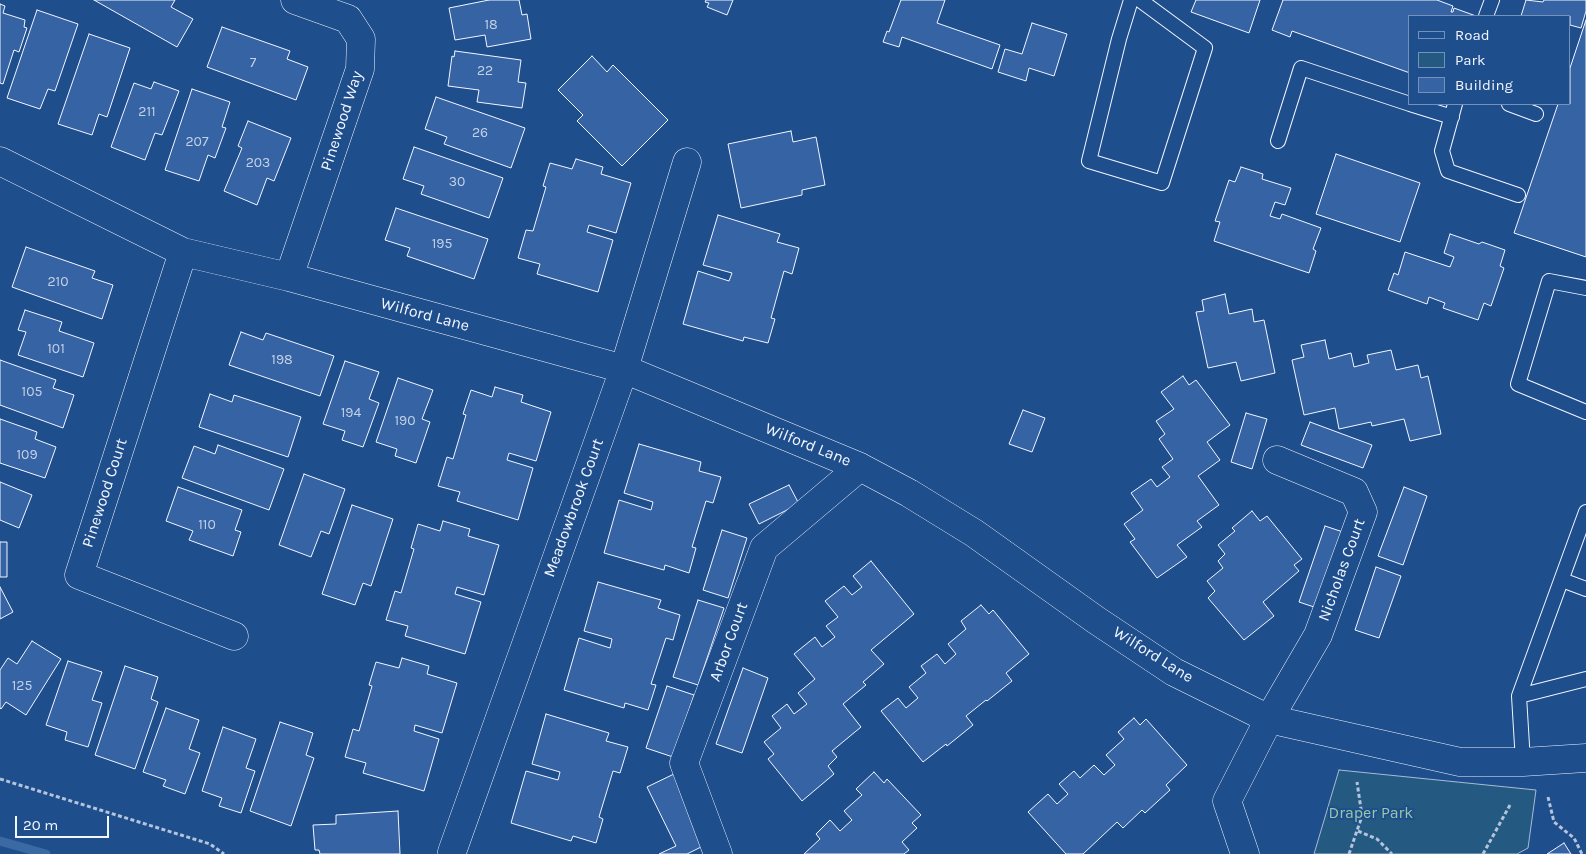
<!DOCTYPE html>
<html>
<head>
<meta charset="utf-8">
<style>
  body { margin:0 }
  #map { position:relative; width:1586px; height:854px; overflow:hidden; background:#1f4e8c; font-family:Karla,sans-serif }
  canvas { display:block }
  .legend { position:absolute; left:1408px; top:15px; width:162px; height:90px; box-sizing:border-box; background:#1f4e8c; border:1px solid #7391ba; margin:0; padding:6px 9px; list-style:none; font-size:15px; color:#f2f6ff }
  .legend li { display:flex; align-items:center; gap:10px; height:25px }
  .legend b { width:25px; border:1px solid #7391ba }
  .scale { position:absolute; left:15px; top:816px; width:94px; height:22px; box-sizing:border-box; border:2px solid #f2f6ff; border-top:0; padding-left:6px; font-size:15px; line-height:18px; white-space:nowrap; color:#f2f6ff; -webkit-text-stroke:4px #1f4e8c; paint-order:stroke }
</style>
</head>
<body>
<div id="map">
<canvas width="1586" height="854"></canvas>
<ul class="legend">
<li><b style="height:6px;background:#1f4e8c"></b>Road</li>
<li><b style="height:14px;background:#245a82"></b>Park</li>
<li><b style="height:14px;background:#3563a3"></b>Building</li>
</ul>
<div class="scale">20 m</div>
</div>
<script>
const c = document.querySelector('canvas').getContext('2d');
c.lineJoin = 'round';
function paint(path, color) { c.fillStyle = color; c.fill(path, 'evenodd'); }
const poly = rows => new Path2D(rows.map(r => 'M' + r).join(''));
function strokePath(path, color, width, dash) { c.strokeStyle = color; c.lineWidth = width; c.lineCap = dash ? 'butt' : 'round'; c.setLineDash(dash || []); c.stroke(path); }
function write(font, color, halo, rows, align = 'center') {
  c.font = font + ' Karla,sans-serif'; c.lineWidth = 4; c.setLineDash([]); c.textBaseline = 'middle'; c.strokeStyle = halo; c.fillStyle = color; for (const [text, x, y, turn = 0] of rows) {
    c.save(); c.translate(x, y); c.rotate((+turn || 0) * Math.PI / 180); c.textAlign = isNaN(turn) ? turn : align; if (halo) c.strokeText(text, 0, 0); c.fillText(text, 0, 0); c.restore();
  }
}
const green = poly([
  [1339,770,1536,790,1528,848,1517,854,1314,854,1339,770]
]);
const stream = poly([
  [0,841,46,854]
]);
const building = poly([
  [94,0,175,0,171,7,193,19,177,47,94,0],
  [489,0,519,0,522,15,527,14,531,39,487,47,485,35,455,40,449,8,489,0],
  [706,0,733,0,727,15,707,7,709,3,705,2,706,0],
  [901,0,945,0,937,23,1000,45,992,69,902,37,899,47,883,42,887,31,889,32,901,0],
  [1196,0,1260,0,1249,33,1191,12,1196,0],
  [1283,0,1437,0,1453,6,1451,12,1453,12,1454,8,1476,16,1410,16,1410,73,1292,31,1290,37,1272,30,1283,0],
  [1526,0,1543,2,1544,0,1586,0,1586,11,1581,28,1570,25,1570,16,1521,16,1526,0],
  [0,4,5,6,3,13,25,20,24,27,27,28,19,52,14,50,3,84,0,83,0,4],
  [37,10,78,24,55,91,48,89,40,109,7,98,37,10],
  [1586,20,1586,257,1514,233,1558,104,1570,104,1570,68,1586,20],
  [1032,23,1067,34,1054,76,1029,68,1026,81,998,72,1005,49,1022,54,1032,23],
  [222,27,290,51,287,59,308,67,296,100,207,67,222,27],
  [89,34,130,48,107,117,99,114,92,135,58,124,89,34],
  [455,51,521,60,518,82,526,83,522,108,477,102,479,90,448,86,452,56,454,57,455,51],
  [592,56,607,72,613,65,668,120,622,166,577,121,583,115,558,90,592,56],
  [154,82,179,91,162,135,155,133,145,160,111,147,134,83,151,89,154,82],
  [192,89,230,102,222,127,226,128,215,158,208,155,199,181,165,170,192,89],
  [436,97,525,128,511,168,444,144,447,137,425,129,436,97],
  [248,121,291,138,274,181,267,178,257,205,224,191,242,148,238,146,248,121],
  [791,131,793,142,816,137,825,185,802,190,802,195,741,208,728,144,791,131],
  [414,147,503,178,489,218,421,194,424,186,403,179,414,147],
  [1336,154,1420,183,1400,242,1316,214,1336,154],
  [576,159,603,167,601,174,631,183,616,233,589,225,587,232,613,240,598,292,537,274,540,264,518,258,526,230,533,231,546,187,543,186,550,163,572,169,576,159],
  [1241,167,1263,174,1262,179,1291,188,1285,205,1275,202,1270,216,1280,219,1282,214,1321,228,1313,249,1316,251,1309,273,1214,241,1220,222,1215,221,1229,180,1235,182,1241,167],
  [396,208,488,239,474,279,407,256,410,248,385,240,396,208],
  [718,215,780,234,777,242,799,248,792,274,784,271,771,318,775,319,768,343,744,337,743,341,683,324,698,271,729,281,732,273,703,265,718,215],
  [1450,234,1479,244,1482,242,1505,250,1500,266,1504,268,1491,306,1484,303,1478,320,1443,308,1445,303,1429,297,1427,304,1388,290,1394,273,1398,275,1405,252,1450,267,1454,257,1444,253,1450,234],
  [26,247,95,271,92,278,113,285,102,319,12,287,26,247],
  [1225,294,1229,314,1252,309,1254,322,1264,320,1275,373,1241,381,1236,362,1208,368,1196,312,1204,311,1202,300,1225,294],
  [25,310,62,322,59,331,94,343,83,377,18,355,26,332,18,330,25,310],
  [241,332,263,340,266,333,334,356,320,396,229,365,241,332],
  [1325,340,1329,359,1351,353,1354,367,1369,363,1367,355,1391,350,1396,370,1418,365,1421,378,1428,376,1441,434,1410,441,1404,419,1372,426,1371,422,1339,429,1335,408,1304,415,1292,360,1304,357,1301,345,1325,340],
  [0,360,56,380,53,388,74,395,63,428,0,405,0,360],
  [345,361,379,372,369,399,379,403,363,447,342,440,345,431,323,424,345,361],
  [1183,376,1189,385,1196,380,1230,425,1207,442,1220,460,1198,476,1219,505,1197,521,1202,527,1177,545,1187,557,1157,578,1130,542,1135,539,1124,524,1143,510,1131,493,1151,479,1157,487,1170,477,1162,467,1173,459,1159,439,1165,434,1156,421,1174,409,1161,392,1183,376],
  [398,378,433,390,422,419,430,422,416,463,395,456,397,449,376,442,398,378],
  [495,387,523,395,521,402,551,412,536,461,509,453,507,460,533,468,518,520,457,501,460,492,438,486,447,457,453,459,466,415,463,414,471,390,492,397,495,387],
  [210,394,232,402,234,395,301,417,288,457,199,427,210,394],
  [1023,410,1045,418,1032,452,1009,444,1023,410],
  [1246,413,1267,419,1252,469,1231,462,1246,413],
  [0,419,37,432,35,439,56,447,45,478,0,463,0,419],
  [1310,422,1372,445,1363,468,1301,445,1310,422],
  [639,444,701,462,699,471,721,477,713,503,706,501,692,547,696,548,689,573,665,565,664,570,604,553,619,500,651,510,653,502,624,493,639,444],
  [218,445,284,469,269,510,182,478,194,446,215,454,218,445],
  [304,474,345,489,329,534,321,531,311,557,279,545,304,474],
  [0,482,32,495,19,528,0,520,0,482],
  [789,485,799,504,759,524,749,504,789,485],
  [178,487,242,510,235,530,241,532,233,556,189,540,193,531,166,521,178,487],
  [1404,487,1427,496,1403,565,1378,556,1404,487],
  [352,505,393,519,371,586,363,583,355,605,322,594,352,505],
  [1252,511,1260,521,1267,516,1302,559,1294,565,1299,571,1263,602,1274,616,1244,640,1208,598,1215,591,1207,581,1223,568,1218,561,1225,554,1218,545,1235,531,1232,528,1252,511],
  [443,521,470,529,468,536,499,545,484,595,457,587,455,594,481,602,465,654,405,636,408,626,386,620,395,591,401,593,414,549,411,548,418,524,440,531,443,521],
  [1325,526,1349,534,1323,610,1299,602,1325,526],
  [722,530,747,538,728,598,703,590,722,530],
  [0,542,7,542,7,577,0,577,0,542],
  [871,561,914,614,871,650,884,664,863,682,866,685,843,704,861,727,832,751,837,757,828,766,834,774,802,801,768,759,774,754,764,742,781,728,772,716,787,704,794,714,807,704,798,693,815,679,794,654,815,637,822,647,835,637,826,626,838,617,825,601,844,586,852,595,862,587,853,576,871,561],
  [1376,567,1401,576,1379,638,1355,630,1376,567],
  [598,582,661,600,658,608,680,615,673,640,666,638,651,684,656,685,648,710,625,703,624,708,564,690,579,638,610,648,612,639,584,631,598,582],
  [0,587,13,612,0,619,0,587],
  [698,600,724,608,698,685,673,677,698,600],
  [981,605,989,614,993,610,1029,654,1006,673,1012,681,987,701,986,700,966,716,973,725,947,746,946,744,923,762,881,711,898,698,906,708,918,698,909,687,926,673,921,666,937,654,945,664,956,654,948,644,966,629,961,621,981,605],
  [32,641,61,659,26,715,6,702,1,709,0,708,0,670,8,658,17,664,32,641],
  [402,658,429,666,427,674,457,683,442,733,415,725,414,731,439,739,424,791,363,773,366,763,345,757,353,729,359,731,372,686,369,685,376,662,399,668,402,658],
  [68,661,102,672,92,700,102,703,88,747,65,740,67,732,46,725,68,661],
  [125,666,158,677,151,699,158,702,135,769,95,755,125,666],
  [743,668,768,678,742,753,716,744,743,668],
  [667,686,694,695,673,757,646,748,667,686],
  [166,708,199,720,189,749,200,753,185,794,163,786,166,780,143,772,166,708],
  [546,714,609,733,606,741,628,747,620,773,613,771,599,817,603,819,596,843,573,836,571,841,511,823,526,771,558,780,560,772,532,764,546,714],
  [1134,718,1140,725,1146,719,1187,765,1166,785,1170,790,1145,813,1142,810,1123,828,1117,822,1083,854,1066,854,1028,812,1048,794,1057,804,1068,794,1059,784,1074,771,1080,778,1094,765,1104,775,1115,765,1106,755,1124,739,1118,732,1134,718],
  [280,722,313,733,306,755,314,758,291,826,250,811,280,722],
  [223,727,256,739,246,768,255,771,241,813,219,806,222,798,202,791,223,727],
  [874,772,884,783,887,779,921,815,912,823,917,828,902,842,909,850,904,854,804,854,820,839,816,834,830,820,840,831,852,820,844,811,862,795,856,789,874,772],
  [674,774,707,844,687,854,659,854,676,846,647,787,674,774],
  [398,811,400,854,320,854,319,850,315,850,313,825,336,824,336,815,398,811],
  [1564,843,1571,854,1547,854,1564,843]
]);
const path = poly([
  [0,779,210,844,224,854],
  [1548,797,1554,822,1574,838,1582,854],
  [1358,831,1377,839,1392,854],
  [1349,854,1362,816,1357,782],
  [1483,854,1510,805]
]);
const service = poly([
  [1131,0,1119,39,1089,161,1162,183,1205,48,1140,0],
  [1486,16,1492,0],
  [1410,104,1452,117],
  [1455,104,1442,151,1448,171,1518,195],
  [1509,104,1536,114],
  [1278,141,1301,68,1410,104],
  [1586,288,1549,281,1518,384,1586,412],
  [1562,580,1586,589],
  [1519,696,1586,679],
  [1523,762,1519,696,1586,512]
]);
const minor = poly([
  [0,161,183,252,289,277,624,369,860,467,909,493,974,533,1096,620,1174,672,1269,719,1460,762,1523,762,1586,758],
  [183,252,79,575,234,636],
  [289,277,360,69,361,39,348,19,295,0],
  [452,852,624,369,687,162],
  [718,854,684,763,764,548,860,467],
  [1245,854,1227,801,1269,719,1318,635,1363,512,1354,492,1277,460]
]);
const numberNames = [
  ["18",491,25],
  ["7",253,63],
  ["22",485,71],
  ["211",147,112],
  ["26",480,133],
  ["207",197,142],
  ["203",258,163],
  ["30",457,182],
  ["195",442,244],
  ["210",58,282],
  ["101",56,349],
  ["198",282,360],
  ["105",32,392],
  ["194",351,413],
  ["190",405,421],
  ["109",27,455],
  ["110",207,525],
  ["125",22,686]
];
const streetNames = [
  ["Pinewood Way",342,121,-72],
  ["Wilford Lane",425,315,15],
  ["Wilford Lane",808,445,22],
  ["Pinewood Court",105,493,-72],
  ["Meadowbrook Court",574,508,-70],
  ["Nicholas Court",1342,570,-70],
  ["Arbor Court",729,642,-70],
  ["Wilford Lane",1153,655,32]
];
const parkNames = [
  ["Draper Park",1371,813]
];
paint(green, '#245a82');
strokePath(green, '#a8bbd7', 1);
strokePath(stream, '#3b69a3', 9);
paint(building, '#3563a3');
strokePath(building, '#f2f6ff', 1);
strokePath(service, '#f2f6ff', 16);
strokePath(minor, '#f2f6ff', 29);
strokePath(path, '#b3c4dc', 3, [4, 2.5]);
strokePath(service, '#1f4e8c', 14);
strokePath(minor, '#1f4e8c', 28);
write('14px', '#c3d1e8', null, numberNames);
write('16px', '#f2f6ff', '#1f4e8c', streetNames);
write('16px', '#97c8a6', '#1f4e8c', parkNames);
</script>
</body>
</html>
